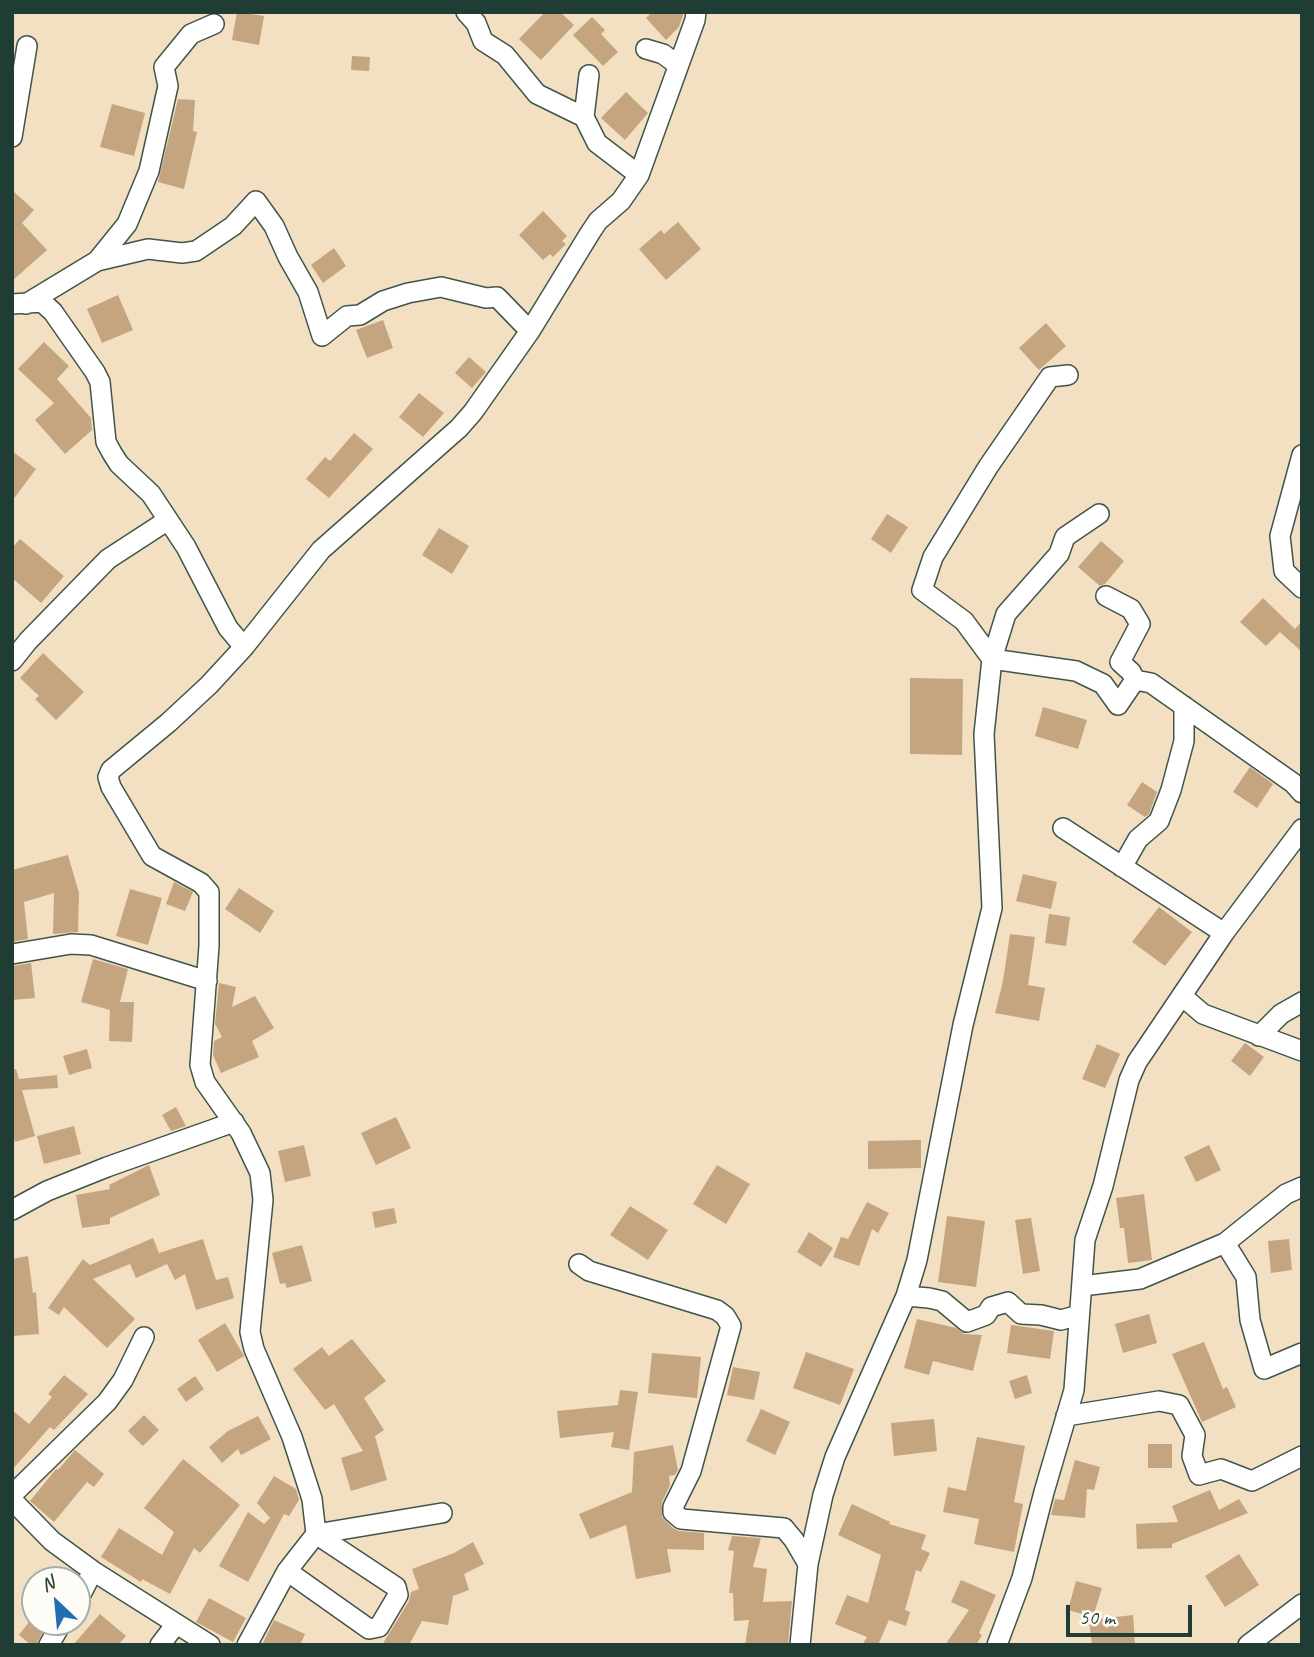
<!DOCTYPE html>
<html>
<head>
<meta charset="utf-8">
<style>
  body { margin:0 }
  #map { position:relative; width:1314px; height:1657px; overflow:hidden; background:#f3dfc2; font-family:Caveat,sans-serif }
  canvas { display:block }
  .frame { position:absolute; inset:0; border:14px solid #1f3d34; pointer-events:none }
  .north { position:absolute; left:21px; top:1566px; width:70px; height:70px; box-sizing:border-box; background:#fdfcf7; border:2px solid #a4b0a9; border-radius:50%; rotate:334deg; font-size:19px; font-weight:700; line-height:28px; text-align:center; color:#1f3d34 }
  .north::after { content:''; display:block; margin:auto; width:24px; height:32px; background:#1f6fb2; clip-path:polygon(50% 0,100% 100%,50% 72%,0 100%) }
  .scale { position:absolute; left:1066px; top:1605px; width:126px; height:32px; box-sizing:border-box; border:4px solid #1f3d34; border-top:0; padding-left:9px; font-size:21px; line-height:24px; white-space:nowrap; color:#1f3d34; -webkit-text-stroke:5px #fdfcf7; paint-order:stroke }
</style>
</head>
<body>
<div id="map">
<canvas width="1314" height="1657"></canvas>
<div class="frame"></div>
<div class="north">N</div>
<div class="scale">50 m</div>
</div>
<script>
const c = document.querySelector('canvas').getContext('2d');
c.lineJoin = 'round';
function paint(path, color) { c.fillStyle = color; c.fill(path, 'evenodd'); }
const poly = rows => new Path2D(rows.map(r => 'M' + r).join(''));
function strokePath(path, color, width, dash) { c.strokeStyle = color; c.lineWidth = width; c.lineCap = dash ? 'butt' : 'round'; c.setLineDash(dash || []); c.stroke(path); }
const building = poly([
  [237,12,264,16,259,45,232,40],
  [545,12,560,12,574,25,541,60,519,39],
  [652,12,684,12,679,27,666,40,646,18],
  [592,17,605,30,601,34,618,52,603,66,573,35],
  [352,56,370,57,369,71,351,70],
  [626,92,648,113,625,140,601,118],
  [178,99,195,100,193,131,197,132,184,189,158,182],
  [112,104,145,113,134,156,100,147],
  [12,190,34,210,22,223,47,250,12,281],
  [543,211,567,236,562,241,566,244,553,257,550,254,543,260,519,235],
  [678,222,701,249,666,280,639,249,661,230,664,234],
  [334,248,346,266,323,283,311,265],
  [118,295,133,330,102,343,87,309],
  [383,320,393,348,367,358,356,330],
  [1046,323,1066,346,1039,370,1019,348],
  [44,342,69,366,57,379,91,418,92,430,65,454,35,420,54,403,18,369],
  [469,357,486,372,472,388,455,373],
  [419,393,444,413,423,437,399,417],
  [354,433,373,449,329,498,306,479,325,457,330,461],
  [12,451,36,469,12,501],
  [887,514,908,527,891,553,871,539],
  [439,528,469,546,452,574,422,555],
  [20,539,64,576,41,603,12,578,12,548],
  [1101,541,1124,561,1105,584,1100,586,1078,567],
  [1263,598,1295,629,1302,621,1302,652,1280,632,1266,646,1240,622],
  [43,653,84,692,56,720,35,699,39,696,20,678],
  [910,678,963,679,962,755,910,754],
  [1043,707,1087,720,1078,749,1035,736],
  [1250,767,1273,784,1257,808,1233,792],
  [1142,782,1157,792,1149,814,1145,817,1127,805],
  [68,855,79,893,78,932,53,934,54,893,24,902,28,939,12,942,12,870],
  [1023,874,1057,882,1051,909,1016,901],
  [174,882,193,892,185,911,166,904],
  [239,888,274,911,260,933,225,909],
  [130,889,162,898,148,945,116,936],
  [1159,907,1192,932,1165,966,1132,942],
  [1049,914,1070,917,1066,946,1045,943],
  [1010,934,1035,937,1028,985,1045,988,1039,1021,995,1013,1003,981],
  [93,959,128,969,120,1002,134,1002,132,1042,109,1041,110,1010,81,1002],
  [31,963,35,998,12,1000,12,966],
  [219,983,236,987,232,1007,255,996,274,1028,252,1041,259,1057,221,1073,213,1055,214,1041,222,1037,215,1024],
  [1245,1043,1264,1057,1250,1076,1231,1061],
  [1097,1044,1120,1054,1105,1088,1082,1079],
  [87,1049,92,1068,69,1075,63,1056],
  [16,1069,19,1079,57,1075,58,1088,22,1090,35,1136,15,1142,12,1132,12,1070],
  [176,1107,186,1126,171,1131,162,1115],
  [396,1117,411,1148,376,1165,361,1133],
  [74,1126,81,1154,44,1164,37,1136],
  [921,1140,921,1168,868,1169,868,1141],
  [304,1145,311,1176,285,1182,278,1151],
  [1209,1145,1221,1170,1196,1182,1184,1157],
  [149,1165,160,1195,110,1218,110,1224,82,1228,76,1195,110,1189,109,1185],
  [717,1165,750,1184,726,1224,693,1204],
  [1144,1194,1152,1260,1128,1263,1124,1228,1120,1228,1116,1198],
  [867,1202,889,1213,878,1233,872,1229,859,1266,833,1257,841,1237,848,1239],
  [630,1206,668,1230,648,1260,610,1235],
  [394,1208,397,1223,375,1228,372,1212],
  [947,1216,985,1221,976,1287,938,1282],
  [1031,1218,1040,1271,1023,1274,1015,1220],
  [809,1232,833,1248,821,1267,797,1252],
  [153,1238,159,1253,203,1239,216,1280,228,1277,234,1298,196,1310,185,1274,175,1280,167,1264,136,1278,130,1264,93,1279,135,1319,107,1348,64,1307,59,1315,48,1308,83,1259,90,1265],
  [1289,1239,1292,1270,1271,1273,1268,1241],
  [302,1245,312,1281,287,1288,285,1283,280,1284,272,1253],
  [28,1256,33,1293,36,1292,39,1334,12,1336,12,1259],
  [1149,1314,1157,1343,1123,1353,1115,1324],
  [917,1319,956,1328,964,1334,982,1335,973,1371,933,1361,929,1375,904,1368],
  [225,1323,244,1356,217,1372,198,1340],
  [1011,1325,1054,1331,1050,1359,1007,1353],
  [352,1339,386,1381,364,1398,384,1430,375,1436,387,1480,351,1491,341,1458,363,1451,334,1404,325,1410,293,1369,322,1347,329,1356],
  [1204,1342,1223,1389,1227,1387,1236,1407,1202,1422,1172,1354],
  [806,1352,854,1369,840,1405,793,1388],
  [652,1353,701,1357,697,1398,648,1393],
  [733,1367,760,1372,754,1400,727,1395],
  [64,1375,88,1394,54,1430,50,1427,12,1470,12,1410,29,1424,52,1397,48,1394],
  [1027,1375,1032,1393,1015,1399,1009,1381],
  [195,1376,204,1389,186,1402,177,1389],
  [620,1390,638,1392,629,1450,611,1447,614,1432,560,1438,557,1411,618,1405],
  [761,1409,790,1422,775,1455,746,1441],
  [144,1415,159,1430,143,1446,128,1431],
  [258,1416,271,1439,241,1455,238,1449,222,1463,209,1447,228,1431],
  [934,1419,937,1451,894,1456,891,1423],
  [977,1437,1025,1446,1014,1502,1023,1504,1014,1552,974,1544,979,1519,943,1512,948,1487,966,1491],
  [1148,1444,1172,1444,1172,1468,1148,1468],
  [673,1445,678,1470,675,1475,669,1476,670,1485,662,1502,662,1517,673,1528,679,1531,704,1533,704,1550,667,1549,671,1572,636,1579,626,1525,590,1539,579,1514,632,1492,634,1452],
  [75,1450,104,1474,94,1487,87,1482,54,1522,30,1501,56,1469,58,1470],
  [183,1459,240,1505,200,1553,194,1548,170,1594,142,1579,141,1582,101,1557,119,1528,162,1555,174,1532,144,1508],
  [1075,1460,1100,1467,1094,1490,1087,1489,1085,1518,1051,1515,1055,1499,1064,1500],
  [274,1476,296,1489,299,1500,289,1516,284,1514,248,1582,219,1566,248,1512,264,1524,270,1518,257,1503],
  [1210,1490,1219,1510,1239,1499,1248,1513,1172,1544,1172,1548,1137,1549,1136,1524,1178,1522,1172,1506],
  [852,1504,890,1522,889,1524,926,1535,921,1549,930,1553,921,1572,916,1570,905,1610,910,1612,906,1626,889,1620,878,1645,862,1645,867,1637,835,1624,847,1595,868,1603,881,1555,838,1535],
  [732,1536,761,1538,753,1567,767,1569,763,1602,792,1601,788,1645,745,1645,749,1620,734,1621,733,1593,729,1593,734,1551,728,1550],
  [473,1542,484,1564,464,1574,469,1590,453,1596,448,1625,422,1621,409,1645,382,1645,409,1601,411,1592,419,1589,412,1569,454,1553],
  [1239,1554,1259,1585,1225,1607,1205,1576],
  [961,1580,996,1595,979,1633,982,1635,976,1645,945,1645,969,1610,951,1602],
  [1076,1581,1102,1588,1093,1617,1068,1610],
  [209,1598,246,1618,233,1642,196,1622],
  [100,1614,126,1636,118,1645,73,1645],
  [1133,1615,1135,1645,1092,1645,1089,1620],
  [274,1620,305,1634,300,1645,262,1645],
  [29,1622,48,1622,36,1645,31,1645,19,1635]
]);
const street = poly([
  [466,12,476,23,483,41,505,55,537,94,584,117],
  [646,49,663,54,678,65],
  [589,75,584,117,597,143,639,175],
  [12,137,27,46],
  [97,261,127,224,149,171,168,86,164,67,191,34,214,24],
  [12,304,42,302,53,312,95,372,100,382,106,442,112,453,119,464,151,494,186,547,228,628,244,647],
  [26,304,97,261,148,249,182,253,196,251,233,226,256,201,274,226,288,257,308,292,322,336,347,316,360,315,383,301,408,293,441,287,486,298,497,297,530,331],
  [1302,455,1280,536,1284,571,1302,588],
  [1099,514,1065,537,1059,554,1006,614,992,659,1076,671,1103,684,1118,705,1135,680,1151,683,1293,783,1302,793],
  [1106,596,1131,609,1140,624,1120,662,1131,672,1135,680],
  [12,661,28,641,108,559,168,520],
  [1063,828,1224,933],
  [1122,867,1138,839,1159,821,1171,790,1184,741,1184,706],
  [12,954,71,944,91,945,207,981],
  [1182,996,1203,1014,1302,1051],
  [1259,1036,1281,1014,1302,1002],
  [12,1210,47,1191,107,1167,234,1122],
  [1225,1243,1246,1277,1250,1320,1264,1369,1302,1353],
  [579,1264,589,1271,717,1310,725,1316,731,1326,691,1471,673,1507,673,1512,681,1519,784,1528,794,1540,808,1564],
  [1082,1286,1140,1279,1225,1243,1286,1194,1302,1187],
  [906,1296,929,1298,942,1301,967,1322,986,1315,991,1307,1008,1302,1021,1314,1041,1315,1061,1320,1079,1315],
  [1066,1416,1159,1401,1179,1405,1195,1435,1192,1456,1199,1475,1221,1469,1252,1481,1302,1456],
  [12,1495,107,1402,123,1380,144,1337],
  [12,1500,52,1541,93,1571,210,1645],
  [287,1571,369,1629,379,1627,398,1595,396,1587,316,1534,312,1499,292,1437,254,1349,250,1332,263,1200,260,1173,241,1133,205,1082,200,1065,209,946,209,892,201,883,152,856,111,787,108,777,111,770,168,723,209,685,244,647,321,550,459,428,473,412,530,331,590,233,598,221,621,201,639,175,695,20,696,12],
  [77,1602,93,1571],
  [49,1645,62,1622],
  [160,1645,176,1624],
  [247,1645,287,1571,316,1534,442,1513],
  [800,1645,808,1564,823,1495,835,1457,906,1296,917,1260,963,1025,992,908,984,734,992,659,964,621,922,590,933,557,988,467,1050,377,1068,375],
  [997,1645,1022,1578,1044,1492,1074,1390,1085,1240,1103,1186,1129,1080,1137,1062,1224,933,1302,829],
  [1248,1645,1302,1604]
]);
paint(building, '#c4a580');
strokePath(street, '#3f5549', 22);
strokePath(street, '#fff', 19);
</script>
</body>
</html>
